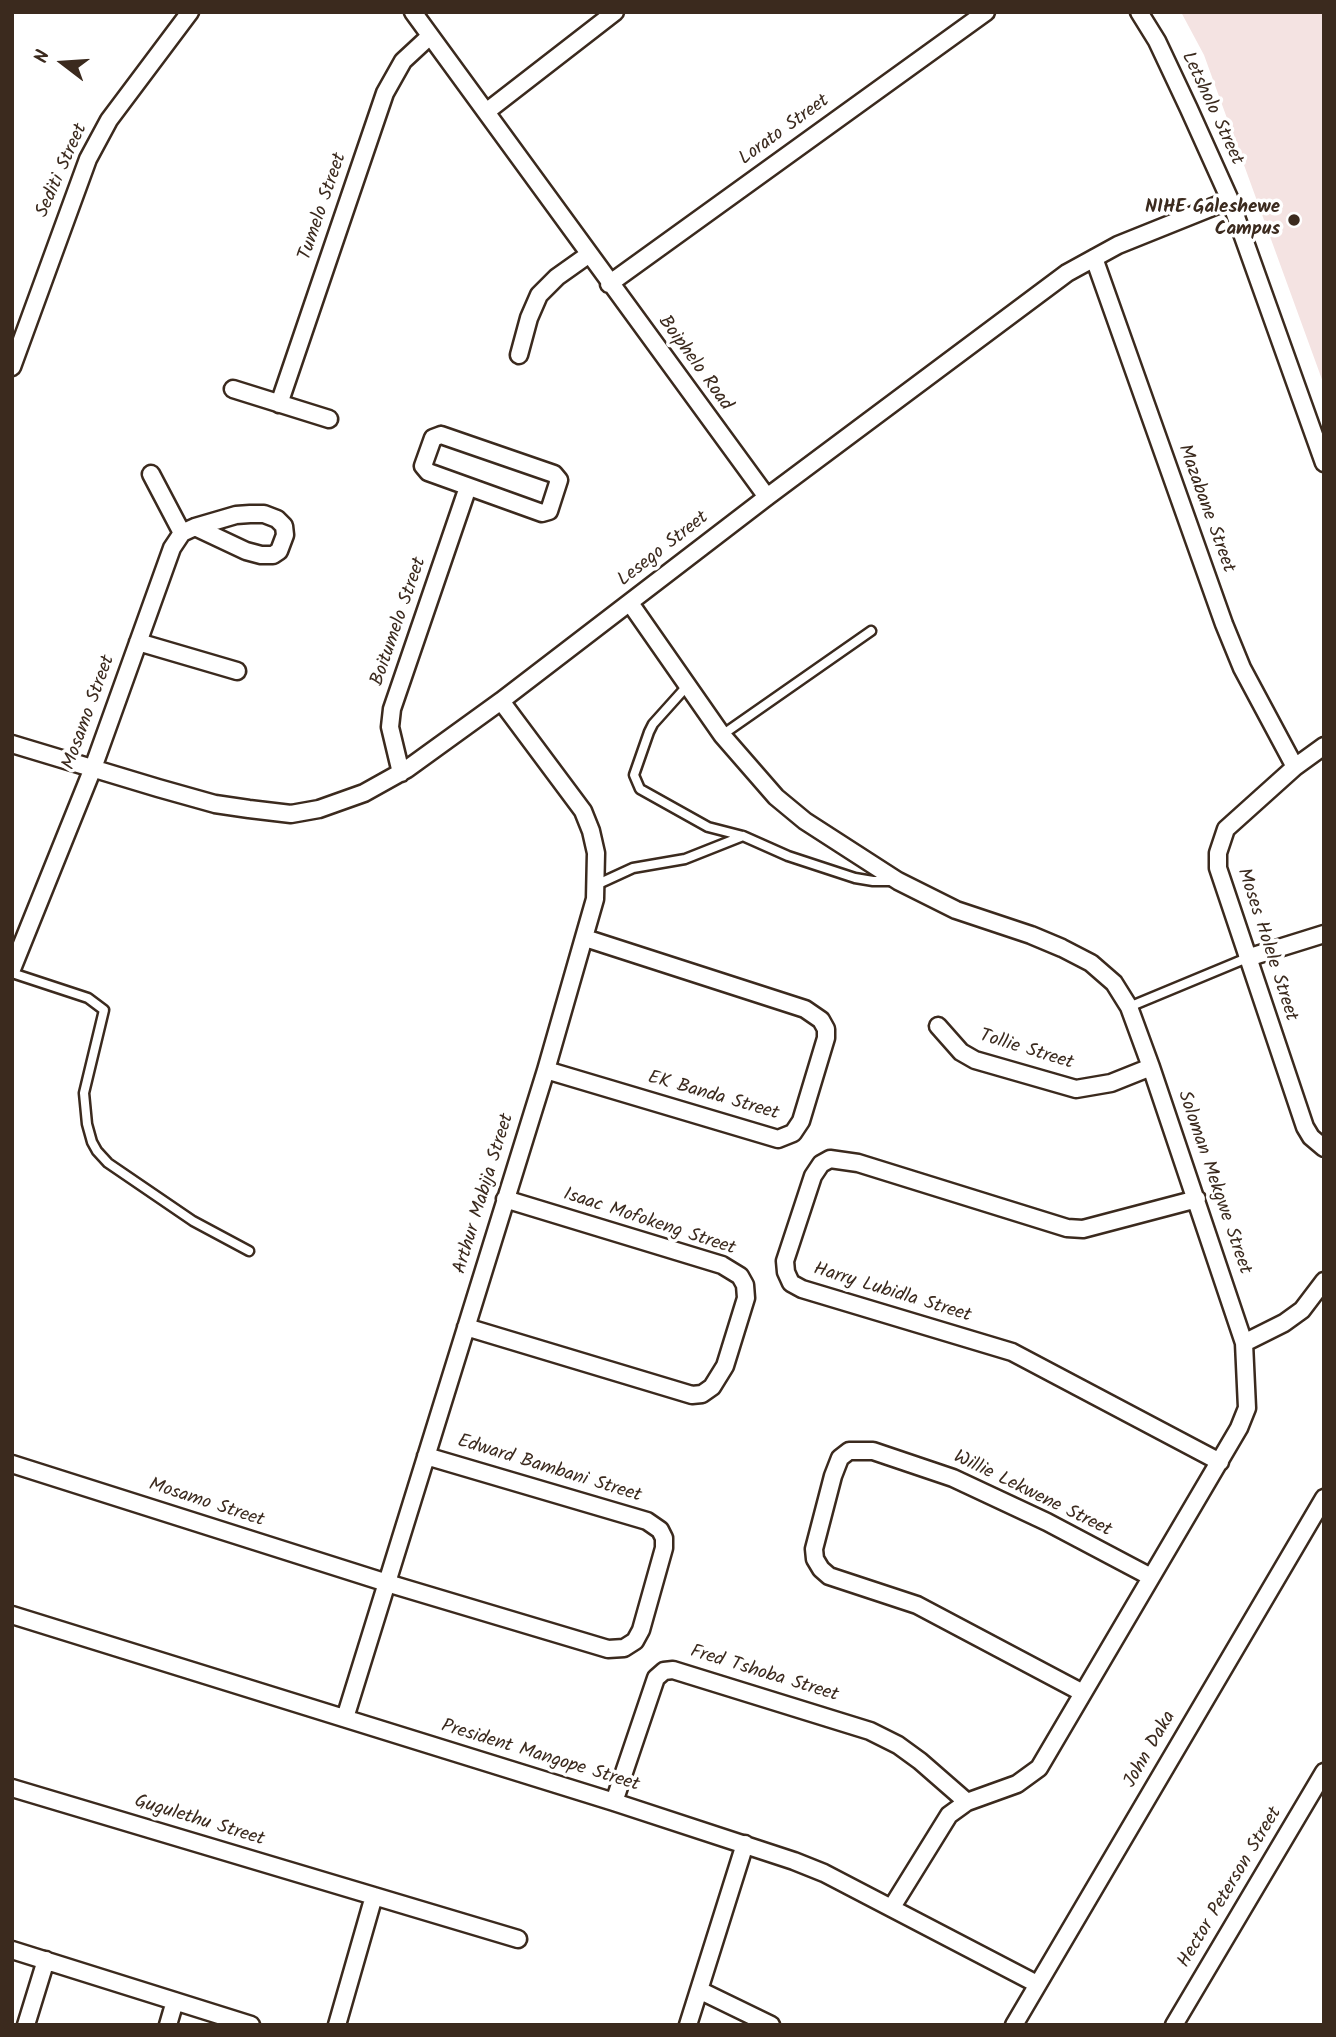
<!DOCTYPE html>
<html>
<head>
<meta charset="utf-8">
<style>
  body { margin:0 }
  #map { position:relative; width:1336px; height:2037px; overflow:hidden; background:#fff; font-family:Kalam,sans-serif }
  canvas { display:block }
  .frame { position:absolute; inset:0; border:14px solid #3b2a1e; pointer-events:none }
  .north { position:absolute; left:28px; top:28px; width:70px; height:70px; -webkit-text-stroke:5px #fff; paint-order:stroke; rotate:287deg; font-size:19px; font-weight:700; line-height:28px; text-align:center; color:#3b2a1e }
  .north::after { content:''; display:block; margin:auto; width:24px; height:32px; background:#3b2a1e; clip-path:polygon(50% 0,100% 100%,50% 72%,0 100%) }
</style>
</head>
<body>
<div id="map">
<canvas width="1336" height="2037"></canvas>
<div class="frame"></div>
<div class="north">N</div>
</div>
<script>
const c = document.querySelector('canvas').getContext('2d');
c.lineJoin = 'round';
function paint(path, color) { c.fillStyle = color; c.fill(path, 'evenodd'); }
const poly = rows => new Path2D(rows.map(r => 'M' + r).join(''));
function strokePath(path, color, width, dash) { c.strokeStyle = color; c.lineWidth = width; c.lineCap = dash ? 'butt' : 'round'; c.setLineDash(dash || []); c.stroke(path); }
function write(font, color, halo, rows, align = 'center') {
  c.font = font + ' Kalam,sans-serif'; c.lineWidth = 7; c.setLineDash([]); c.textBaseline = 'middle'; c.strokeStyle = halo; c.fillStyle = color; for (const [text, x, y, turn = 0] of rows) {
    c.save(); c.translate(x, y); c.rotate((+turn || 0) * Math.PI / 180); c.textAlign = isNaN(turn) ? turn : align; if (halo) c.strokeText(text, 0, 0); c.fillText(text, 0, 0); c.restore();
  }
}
const built = poly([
  [1181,12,1324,12,1324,385,1204,55]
]);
const service = poly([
  [688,685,653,724,649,732,634,775,640,789,708,827,743,836,788,856,855,878,873,881,892,881],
  [722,735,871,631],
  [596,885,633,868,685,859,743,836],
  [12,973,88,998,104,1010,84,1093,87,1124,92,1142,97,1151,108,1163,193,1221,249,1251],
  [1129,1007,1247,958]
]);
const minor = poly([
  [413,12,767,497],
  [1139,12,1157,41,1189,109,1230,200,1324,463],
  [486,112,615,12],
  [1094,258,1224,624,1242,668,1295,767],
  [609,284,986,12],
  [519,355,529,318,539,295,557,277,588,255],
  [12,367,88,159,109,120,190,12],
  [233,389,329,419],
  [279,404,385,93,403,61,430,36],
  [441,435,554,474,559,480,549,511,542,513,428,472,423,466,433,438,441,435],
  [182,533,195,527,236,515,250,514,264,514,277,519,284,526,285,535,279,551,273,555,261,555,246,551,195,527],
  [630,603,722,735,776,797,805,821,898,881,956,910,1031,935,1062,948,1091,963,1114,983,1129,1007,1151,1067,1244,1343,1247,1408,1239,1428,1039,1768,1017,1784,967,1802,949,1815,892,1907],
  [138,642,237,671],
  [12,744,158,788,215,804,249,809,291,814,319,809,364,793,407,769,501,701,767,497,1067,273,1118,245,1230,200],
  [1324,746,1295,767,1226,829,1218,853,1218,868,1305,1127,1311,1137,1324,1148],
  [401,773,390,727,392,709,468,487],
  [1247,958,1324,934],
  [12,969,93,768,172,548,182,533,151,474],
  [938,1026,961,1052,975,1060,1076,1089,1111,1083,1151,1067],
  [546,1070,778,1139,793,1133,801,1121,826,1038,826,1029,821,1020,805,1009,585,938],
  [1197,1199,1083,1229,1067,1228,858,1163,830,1159,821,1164,813,1176,785,1261,786,1272,791,1283,802,1289,1012,1352,1220,1462],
  [466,1327,692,1395,702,1394,712,1387,725,1366,746,1298,745,1285,740,1276,722,1265,505,1199],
  [1244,1343,1284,1323,1302,1310,1324,1281],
  [12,1464,387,1583,608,1649,624,1648,635,1641,641,1630,664,1548,664,1538,660,1530,647,1521,426,1456],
  [12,1615,614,1802,794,1861,824,1873,1037,1984],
  [1083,1693,917,1605,829,1576,821,1569,815,1559,814,1549,833,1476,840,1458,849,1451,873,1451,953,1478,1047,1522,1151,1577],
  [345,1718,546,1070,595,899,596,853,591,831,583,811,501,701],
  [12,1788,518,1939],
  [614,1802,656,1678,664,1671,673,1670,870,1731,898,1745,920,1761,967,1802],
  [12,1950,251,2025],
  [699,1990,771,2025],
  [26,2025,46,1960],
  [168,2025,175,2001],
  [337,2025,374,1896],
  [688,2025,745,1844],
  [1014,2025,1324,1498],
  [1174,2025,1324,1772]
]);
const markers = [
  [1294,220,7,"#3b2a1e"]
];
const streetNames = [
  ["Letsholo Street",1211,109,65],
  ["Lorato Street",785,131,-36],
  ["Sediti Street",63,171,-66],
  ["Tumelo Street",324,207,-71],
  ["Boiphelo Road",694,364,54],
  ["Mazabane Street",1205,509,70],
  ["Lesego Street",664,550,-38],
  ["Boitumelo Street",400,622,-71],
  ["Mosamo Street",90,713,-70],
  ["Moses Holele Street",1266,945,72],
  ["Tollie Street",1026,1051,17],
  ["EK Banda Street",713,1097,16],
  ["Soloman Mekgwe Street",1213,1183,71],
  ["Arthur Mabija Street",485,1194,-73],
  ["Isaac Mofokeng Street",649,1223,18],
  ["Harry Lubidla Street",892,1294,17],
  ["Edward Bambani Street",549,1470,17],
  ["Willie Lekwene Street",1032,1495,26],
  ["Mosamo Street",206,1504,18],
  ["Fred Tshoba Street",764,1675,17],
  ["John Daka",1151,1750,-60],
  ["President Mangope Street",540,1757,17],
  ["Gugulethu Street",199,1822,17],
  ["Hector Peterson Street",1231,1888,-59]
];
const poiNames = [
  ["NIHE Galeshewe",1280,209],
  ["Campus",1280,231]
];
paint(built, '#f4e3e2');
strokePath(service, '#3b2a1e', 13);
strokePath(minor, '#3b2a1e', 21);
strokePath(service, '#fff', 8);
strokePath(minor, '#fff', 16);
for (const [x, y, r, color] of markers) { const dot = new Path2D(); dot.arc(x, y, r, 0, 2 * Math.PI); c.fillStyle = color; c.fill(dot); strokePath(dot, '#fff', 2.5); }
write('19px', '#3b2a1e', '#fff', streetNames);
write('bold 19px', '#3b2a1e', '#fff', poiNames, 'right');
</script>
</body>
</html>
